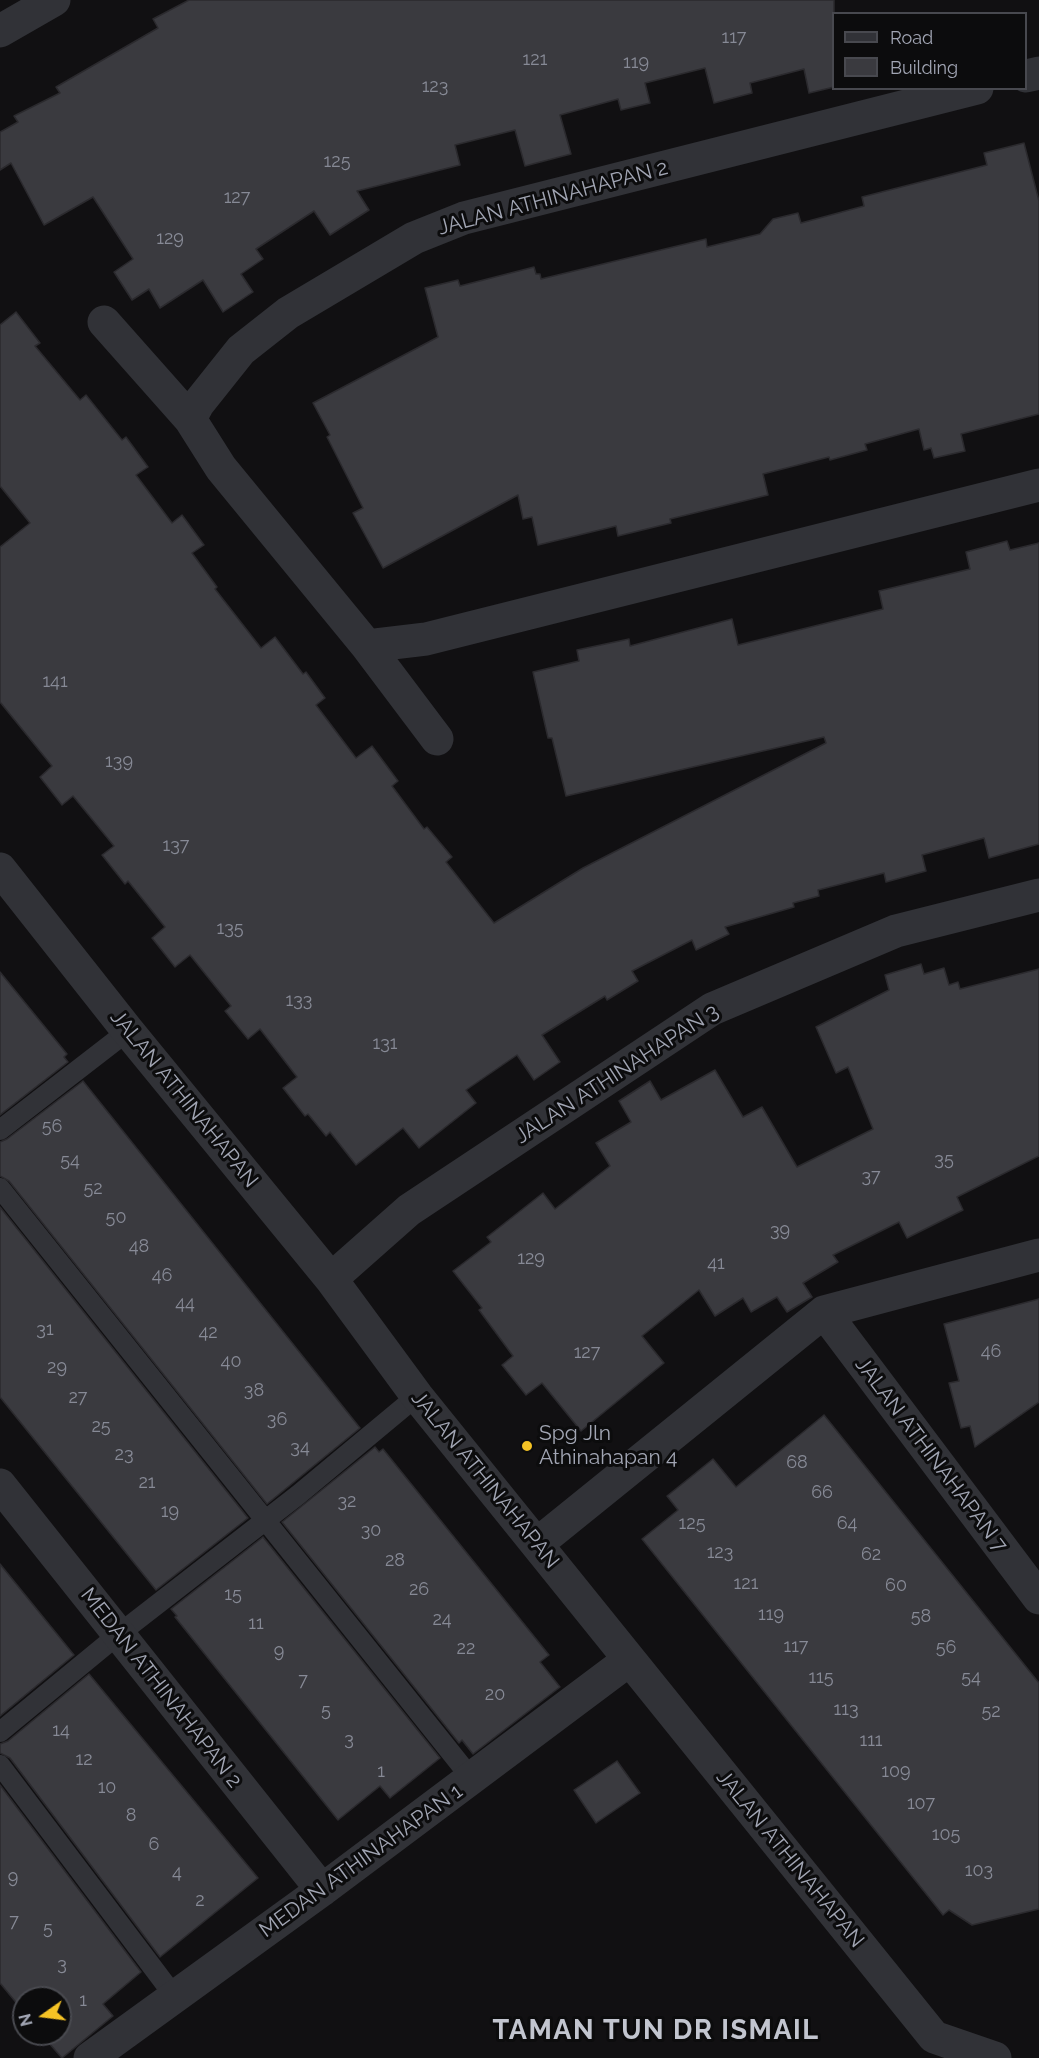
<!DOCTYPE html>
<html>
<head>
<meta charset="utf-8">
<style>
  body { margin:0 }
  #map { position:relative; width:1039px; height:2058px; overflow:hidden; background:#111012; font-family:Raleway,sans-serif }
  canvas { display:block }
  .legend { position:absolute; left:832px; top:12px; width:195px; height:78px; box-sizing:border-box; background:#0c0c0d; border:2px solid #48494f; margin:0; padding:8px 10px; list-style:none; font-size:18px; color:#a1a5b3 }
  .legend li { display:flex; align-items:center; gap:12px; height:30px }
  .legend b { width:30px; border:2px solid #48494f }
  .north { position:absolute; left:12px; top:1986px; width:60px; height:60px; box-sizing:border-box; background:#0c0c0d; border:2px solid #48494f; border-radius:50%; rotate:256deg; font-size:16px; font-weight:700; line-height:24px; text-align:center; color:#a1a5b3 }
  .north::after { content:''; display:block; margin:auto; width:21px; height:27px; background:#f5c325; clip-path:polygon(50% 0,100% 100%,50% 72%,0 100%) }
</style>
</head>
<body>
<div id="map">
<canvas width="1039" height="2058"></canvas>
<ul class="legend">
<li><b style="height:8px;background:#313237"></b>Road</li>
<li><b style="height:16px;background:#3a3a3f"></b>Building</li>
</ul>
<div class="north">N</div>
</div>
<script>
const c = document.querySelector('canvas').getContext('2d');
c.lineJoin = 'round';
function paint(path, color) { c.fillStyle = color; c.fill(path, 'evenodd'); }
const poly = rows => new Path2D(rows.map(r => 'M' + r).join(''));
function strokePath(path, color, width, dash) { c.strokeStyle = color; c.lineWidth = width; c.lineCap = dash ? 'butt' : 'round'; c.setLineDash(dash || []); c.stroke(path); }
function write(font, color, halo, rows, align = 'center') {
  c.font = font + ' Raleway,sans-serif'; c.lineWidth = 6; c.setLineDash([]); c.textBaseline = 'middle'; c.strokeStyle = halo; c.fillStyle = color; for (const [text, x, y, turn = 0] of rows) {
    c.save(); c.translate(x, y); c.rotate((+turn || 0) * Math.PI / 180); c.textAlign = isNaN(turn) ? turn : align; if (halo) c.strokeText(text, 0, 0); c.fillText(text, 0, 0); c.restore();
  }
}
const building = poly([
  [189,0,834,0,834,87,809,93,804,69,750,83,752,93,714,103,705,68,645,83,650,103,621,110,618,99,560,115,571,154,525,166,515,130,455,145,460,165,357,191,369,210,330,235,314,211,256,249,263,259,241,274,253,292,223,312,203,280,160,308,149,289,132,300,114,272,133,259,93,197,44,225,11,163,0,170,0,132,18,122,14,116,60,93,56,87,158,28,153,19,189,0],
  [1024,143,1039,201,1039,414,961,434,965,451,934,458,931,448,924,450,919,429,865,444,867,450,830,460,829,457,763,474,768,495,670,519,671,523,618,536,616,526,538,545,532,517,523,519,518,495,383,568,353,513,363,508,327,437,330,435,313,403,438,337,425,288,458,280,460,286,534,267,536,274,540,274,541,279,706,239,707,247,760,234,773,219,798,213,801,223,864,206,862,197,987,165,984,153,1024,143],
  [16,312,40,343,35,346,80,400,86,395,122,440,126,437,148,467,136,475,172,523,182,515,204,545,192,553,217,587,215,589,261,648,275,637,303,674,306,672,325,698,316,705,356,758,372,746,398,781,392,786,424,829,427,827,452,857,446,862,494,923,583,868,826,743,824,737,566,796,552,738,548,738,533,672,579,661,577,650,629,639,630,646,732,619,738,645,883,609,879,591,970,569,966,552,1007,541,1010,550,1039,543,1039,844,989,858,984,838,922,855,926,871,886,882,884,873,818,890,819,896,793,903,794,907,725,927,729,934,696,950,692,940,632,971,638,981,607,1000,605,996,542,1035,560,1062,534,1080,517,1055,466,1090,476,1103,419,1148,403,1128,356,1165,330,1132,326,1136,308,1114,305,1116,283,1088,297,1077,260,1029,248,1039,225,1011,231,1006,190,955,175,967,152,938,165,927,128,881,125,884,102,855,114,846,73,796,62,805,40,777,52,766,0,702,0,547,30,523,0,486,0,325,16,312],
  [921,964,924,974,944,968,949,985,958,982,960,989,1039,969,1039,1156,957,1197,963,1210,907,1238,899,1222,833,1255,838,1262,803,1283,812,1297,787,1312,777,1297,751,1312,743,1298,715,1316,699,1290,642,1336,664,1363,581,1431,542,1383,526,1395,502,1365,513,1356,479,1310,482,1308,453,1271,491,1242,487,1237,543,1193,555,1209,610,1166,596,1143,631,1122,619,1101,650,1081,661,1100,715,1070,743,1117,762,1107,797,1167,873,1129,848,1067,836,1073,816,1027,889,990,885,975,921,964],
  [0,972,67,1054,64,1057,68,1062,0,1115,0,972],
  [83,1081,360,1428,267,1504,9,1181,0,1176,0,1142,7,1139,83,1081],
  [0,1207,248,1518,156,1590,0,1397,0,1207],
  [1039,1299,1039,1402,975,1447,970,1426,961,1428,949,1383,959,1381,944,1324,1039,1299],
  [824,1415,1039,1683,1039,1909,972,1925,949,1910,943,1915,642,1539,678,1510,667,1496,713,1459,736,1487,824,1415],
  [375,1447,379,1452,383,1449,549,1655,540,1662,560,1687,473,1754,462,1740,459,1743,282,1522,375,1447],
  [263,1537,440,1758,390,1798,380,1786,338,1820,175,1617,177,1616,171,1609,263,1537],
  [0,1564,74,1655,0,1716,0,1564],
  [89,1674,258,1878,160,1957,10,1758,0,1753,0,1744,8,1741,89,1674],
  [617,1761,640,1793,596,1823,574,1790,617,1761],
  [0,1785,141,1972,103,2004,113,2016,62,2058,41,2034,60,2034,60,1998,24,1998,24,2012,0,1983,0,1785]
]);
const service = poly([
  [0,1130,128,1031],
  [0,1188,472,1779],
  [0,1732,119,1634,298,1495,417,1396],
  [0,1765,175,1997]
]);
const minor = poly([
  [0,31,54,0],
  [1026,76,1039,73],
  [104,322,190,419,221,468,367,646,437,739],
  [190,419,198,404,241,350,288,313,414,238,464,218,977,88],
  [367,646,426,639,1039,485],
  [0,869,128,1031,331,1279,417,1396,934,2037,995,2058],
  [331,1279,409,1210,712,1009,896,931,1039,895],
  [824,1312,1039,1598],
  [0,1485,322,1890],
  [537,1544,824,1312,1039,1255],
  [90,2058,322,1890,629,1660]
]);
const markers = [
  [527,1446,6,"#f5c325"]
];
const numberNames = [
  ["117",734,38],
  ["121",535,60],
  ["119",636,63],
  ["123",435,87],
  ["125",337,162],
  ["127",237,198],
  ["129",170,239],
  ["141",55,682],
  ["139",119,762],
  ["137",176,846],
  ["135",230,929],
  ["133",299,1001],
  ["131",385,1044],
  ["56",52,1127],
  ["35",944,1160],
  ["54",70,1161],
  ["37",871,1177],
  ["52",93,1189],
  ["50",116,1218],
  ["39",780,1231],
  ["48",139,1247],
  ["129",531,1259],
  ["41",716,1264],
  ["46",162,1276],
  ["44",185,1304],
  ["31",45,1330],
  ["42",208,1333],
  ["46",991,1352],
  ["127",587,1353],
  ["40",231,1362],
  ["29",57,1368],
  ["38",254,1391],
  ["27",78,1398],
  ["36",277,1420],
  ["25",101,1427],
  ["34",300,1448],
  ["23",124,1455],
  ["68",797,1463],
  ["21",147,1483],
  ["66",822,1493],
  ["32",347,1502],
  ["19",170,1512],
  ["125",692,1524],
  ["64",847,1524],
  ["30",371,1531],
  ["123",720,1553],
  ["62",871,1555],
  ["28",395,1561],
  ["121",746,1584],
  ["60",896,1586],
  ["26",419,1590],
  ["15",233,1595],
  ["119",771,1615],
  ["58",921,1617],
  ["24",442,1620],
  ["11",256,1624],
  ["117",796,1647],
  ["56",946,1648],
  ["22",466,1649],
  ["9",279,1652],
  ["115",821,1678],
  ["54",971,1678],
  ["7",303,1681],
  ["20",495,1695],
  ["113",846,1710],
  ["5",326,1711],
  ["52",991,1712],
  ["14",61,1731],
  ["3",349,1740],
  ["111",871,1741],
  ["12",84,1760],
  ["1",381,1772],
  ["109",896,1772],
  ["10",107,1788],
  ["107",921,1804],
  ["8",131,1816],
  ["105",946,1835],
  ["6",154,1845],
  ["103",979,1871],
  ["4",177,1873],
  ["9",13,1878],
  ["2",200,1901],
  ["7",14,1922],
  ["5",48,1929],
  ["3",62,1965],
  ["1",83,2001]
];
const streetNames = [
  ["JALAN ATHINAHAPAN 2",553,198,-15],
  ["JALAN ATHINAHAPAN 3",617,1074,-33],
  ["JALAN ATHINAHAPAN",184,1099,51],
  ["JALAN ATHINAHAPAN 7",931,1455,53],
  ["JALAN ATHINAHAPAN",485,1480,51],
  ["MEDAN ATHINAHAPAN 2",161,1688,52],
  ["JALAN ATHINAHAPAN",790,1859,51],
  ["MEDAN ATHINAHAPAN 1",361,1861,-36]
];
const poiNames = [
  ["Spg Jln",539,1434],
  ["Athinahapan 4",539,1458]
];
const districtNames = [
  ["TAMAN TUN DR ISMAIL",656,2031]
];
paint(building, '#3a3a3f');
strokePath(building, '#2b2a2e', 1.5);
strokePath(service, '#313237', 20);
strokePath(minor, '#313237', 33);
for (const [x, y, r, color] of markers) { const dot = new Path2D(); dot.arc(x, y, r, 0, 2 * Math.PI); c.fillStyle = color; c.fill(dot); strokePath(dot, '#0c0c0d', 2); }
write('18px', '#878a96', null, numberNames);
write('21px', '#a1a5b3', '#0c0c0d', streetNames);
write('21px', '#a1a5b3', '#0c0c0d', poiNames, 'left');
c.letterSpacing = '1.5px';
write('bold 27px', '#c2c5cf', '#0c0c0d', districtNames);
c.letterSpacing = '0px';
</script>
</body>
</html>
